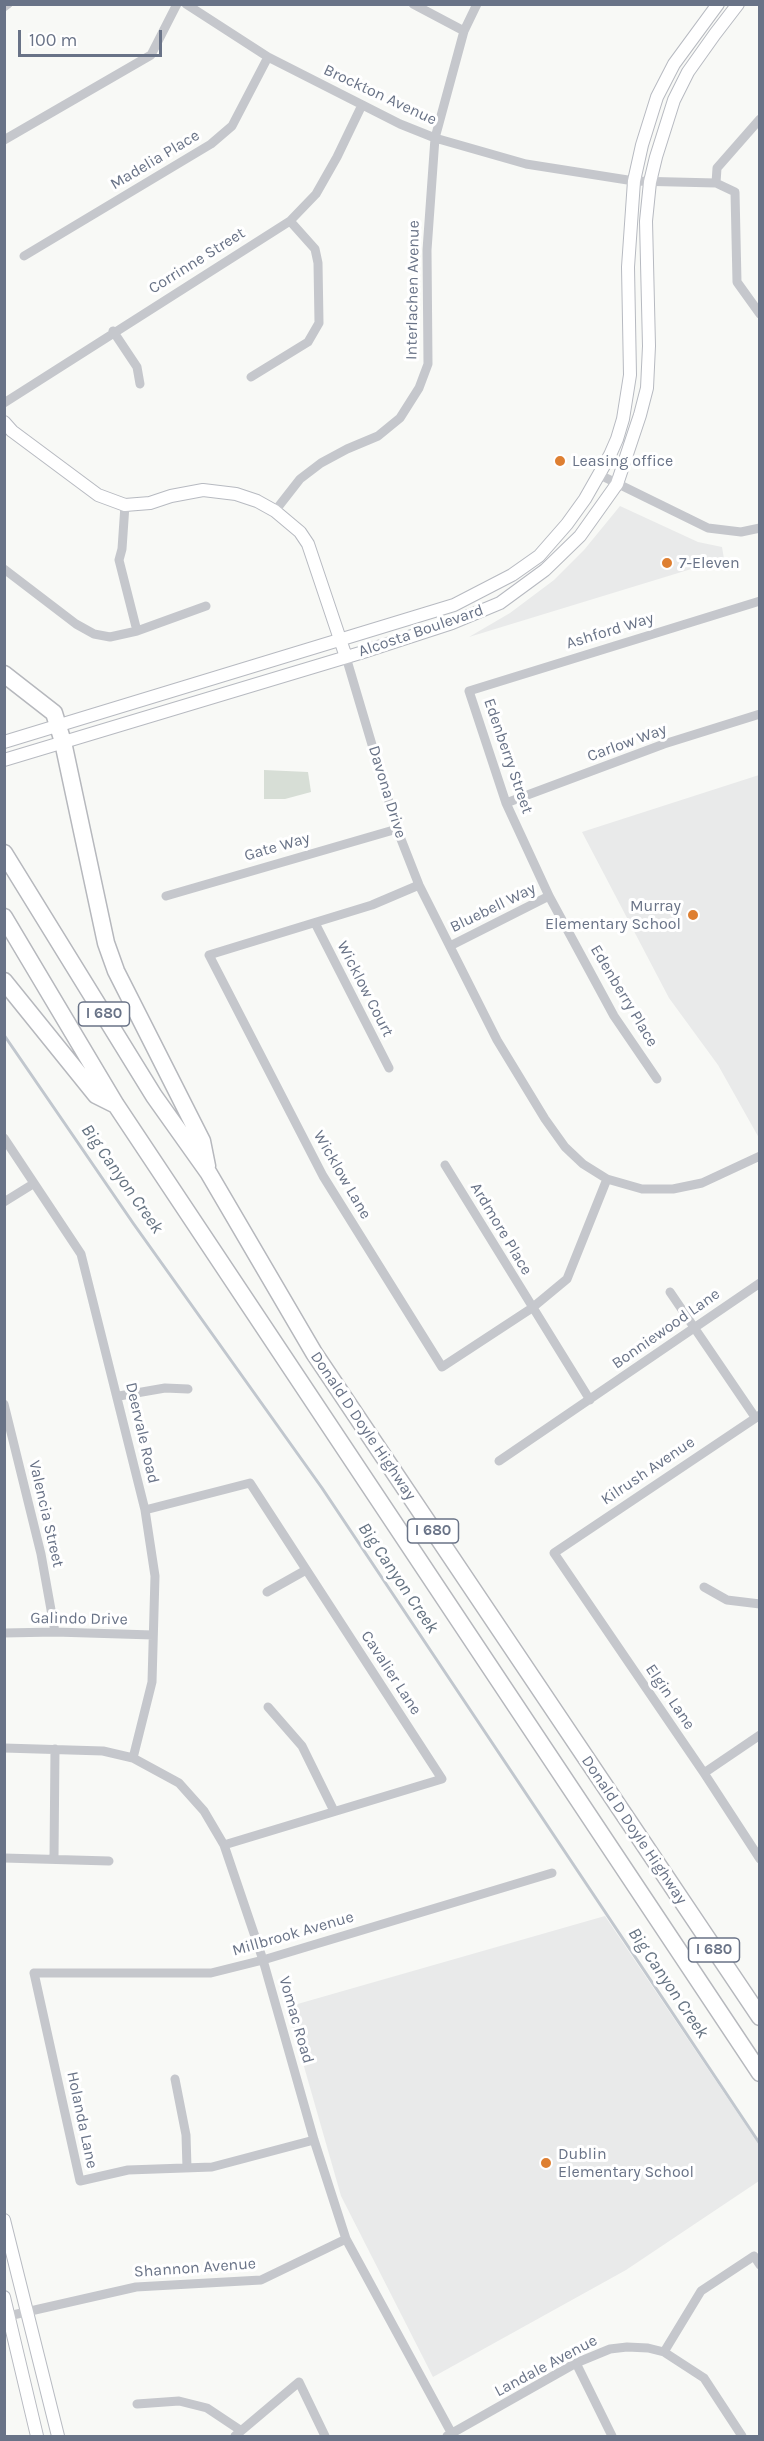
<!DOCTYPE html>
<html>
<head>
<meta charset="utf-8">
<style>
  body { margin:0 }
  #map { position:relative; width:764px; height:2441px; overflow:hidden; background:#f8f9f6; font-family:Karla,sans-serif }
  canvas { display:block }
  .frame { position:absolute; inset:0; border:6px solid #697387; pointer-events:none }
  .scale { position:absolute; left:18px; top:30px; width:144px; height:27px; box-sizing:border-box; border:3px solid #697387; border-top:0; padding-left:8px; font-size:18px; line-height:21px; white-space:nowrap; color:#697387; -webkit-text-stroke:4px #fff; paint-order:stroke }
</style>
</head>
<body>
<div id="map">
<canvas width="764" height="2441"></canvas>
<div class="frame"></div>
<div class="scale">100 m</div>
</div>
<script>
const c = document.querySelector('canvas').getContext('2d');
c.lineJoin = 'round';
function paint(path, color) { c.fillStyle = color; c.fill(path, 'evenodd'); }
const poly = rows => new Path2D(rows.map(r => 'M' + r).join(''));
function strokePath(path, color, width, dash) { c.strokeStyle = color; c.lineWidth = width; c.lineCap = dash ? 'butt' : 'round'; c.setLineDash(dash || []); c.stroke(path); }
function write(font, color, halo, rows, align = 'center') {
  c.font = font + ' Karla,sans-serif'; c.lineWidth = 6; c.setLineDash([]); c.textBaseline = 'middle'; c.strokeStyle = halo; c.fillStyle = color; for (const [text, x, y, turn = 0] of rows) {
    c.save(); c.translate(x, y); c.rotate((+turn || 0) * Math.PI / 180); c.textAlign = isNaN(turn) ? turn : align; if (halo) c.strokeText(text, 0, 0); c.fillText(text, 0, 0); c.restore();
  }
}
const built = poly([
  [620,506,698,542,722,547,724,559,469,637,510,613,554,580,584,550],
  [759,775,760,775,759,1138,718,1065,669,998,582,832],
  [605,1916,759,2145,759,2181,626,2270,433,2377,341,2196,287,2007]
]);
const green = poly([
  [264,770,308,772,311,792,285,799,264,799]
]);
const stream = poly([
  [4,1035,133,1223,322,1488,760,2144]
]);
const street = poly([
  [186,4,268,57,400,124,435,138,526,164,634,181,716,183,735,192,737,282,760,314],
  [413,4,464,31],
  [4,7,8,4],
  [4,140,151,55,177,4],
  [716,183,717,168,760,119],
  [24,256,211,144,232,126,268,57],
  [113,331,137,367,140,384],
  [251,377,308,342,319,323,318,263,315,249,290,221],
  [4,403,290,221,316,194,337,157,362,105],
  [600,475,708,528,741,532,760,528],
  [125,505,122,549,119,560,137,631],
  [275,511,300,479,321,463,347,449,378,436,400,418,419,388,428,364,427,250,435,138,464,31,477,4],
  [4,569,76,624,94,634,110,637,137,631,206,606],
  [346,657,397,829,419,885,497,1040,545,1119,565,1147,583,1164,607,1179,642,1189,673,1189,702,1183,760,1156],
  [506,803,664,744,760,714],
  [419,885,372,905,209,955,323,1176,442,1367,532,1308,567,1279,607,1179],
  [166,896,397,829],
  [315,923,389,1068],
  [450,946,549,896],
  [657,1079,614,1016,549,896,506,803,469,691,760,601],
  [4,1138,81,1254,145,1510,155,1576,152,1682,133,1758],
  [445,1165,590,1400],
  [4,1202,33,1184],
  [670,1292,755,1417],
  [119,1396,165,1388,188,1389],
  [4,1404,41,1554,55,1632],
  [760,1415,554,1553,704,1773,760,1859],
  [499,1461,760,1283],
  [145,1510,250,1483,442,1779,224,1845],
  [704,1587,727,1600,760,1604],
  [267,1592,306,1570],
  [4,1633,55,1632,153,1635],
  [268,1707,302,1746,334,1811],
  [4,1748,103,1751,133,1758,179,1783,204,1811,224,1845,263,1960,314,2140,346,2239,452,2434],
  [704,1773,760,1735],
  [4,1858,109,1861],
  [54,1858,55,1749],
  [175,2079,186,2135,187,2168],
  [314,2140,212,2167,128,2170,80,2181,34,1973,211,1973,263,1960,552,1873],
  [4,2317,136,2287,261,2280,346,2239],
  [664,2352,701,2291,754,2256,760,2265],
  [576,2363,612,2436],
  [137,2404,179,2401,207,2408,240,2430],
  [235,2436,299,2382,325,2436],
  [447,2436,576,2363,610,2349,627,2347,648,2348,664,2352,704,2378,742,2436]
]);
const secondary = poly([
  [4,422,12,431,98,495,125,505,150,503,171,496,203,490,236,494,257,501,275,511,300,532,308,544,346,657],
  [4,742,454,605,512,575,539,556,567,524,585,499,610,455,617,439,623,419,630,375,628,267,634,181,642,145,657,97,674,64,718,4],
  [4,760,360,653,452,623,500,603,545,570,580,536,617,484,640,415,647,388,649,346,646,221,650,182,656,157,674,100,688,72,715,34,738,4],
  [4,2220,58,2436],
  [4,2297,37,2436]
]);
const highway = poly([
  [4,674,54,713,63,742,106,943,116,971,202,1141,207,1166],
  [4,853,154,1096,208,1172,314,1353,760,2017],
  [4,917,116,1105,760,2073],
  [4,981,96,1095,116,1105]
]);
const markers = [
  [560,461,6,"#de7f31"],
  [667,563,6,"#de7f31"],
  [693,915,6,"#de7f31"],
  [546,2163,6,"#de7f31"]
];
const shields = [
  [104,1014,51],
  [433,1531,51],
  [714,1950,51]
];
const shieldNames = [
  ["I 680",104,1014],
  ["I 680",433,1531],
  ["I 680",714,1950]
];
const streetNames = [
  ["Brockton Avenue",380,95,25],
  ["Madelia Place",155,160,-31],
  ["Corrinne Street",197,261,-32],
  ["Interlachen Avenue",413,290,-89],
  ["Alcosta Boulevard",421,631,-19],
  ["Ashford Way",610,631,-17],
  ["Carlow Way",627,743,-20],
  ["Edenberry Street",508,756,71],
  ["Davona Drive",387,792,73],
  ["Gate Way",277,847,-16],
  ["Bluebell Way",493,908,-26],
  ["Wicklow Court",365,989,63],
  ["Edenberry Place",624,996,59],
  ["Wicklow Lane",342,1175,60],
  ["Ardmore Place",501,1229,59],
  ["Bonniewood Lane",666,1329,-35],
  ["Donald D Doyle Highway",363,1426,56],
  ["Deervale Road",142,1433,77],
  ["Kilrush Avenue",648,1471,-34],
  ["Valencia Street",46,1514,77],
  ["Galindo Drive",79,1619,1],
  ["Cavalier Lane",391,1673,57],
  ["Elgin Lane",670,1697,56],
  ["Donald D Doyle Highway",634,1830,56],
  ["Millbrook Avenue",293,1934,-16],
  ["Vomac Road",296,2020,74],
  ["Holanda Lane",82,2120,78],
  ["Shannon Avenue",195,2268,-4],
  ["Landale Avenue",546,2366,-28]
];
const poiNames = [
  ["Leasing office",572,461],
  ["7-Eleven",679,563],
  ["Murray",681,906,"right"],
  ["Elementary School",681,924,"right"],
  ["Dublin",558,2154],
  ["Elementary School",558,2172]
];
const waterNames = [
  ["Big Canyon Creek",122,1179,55],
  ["Big Canyon Creek",398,1578,56],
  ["Big Canyon Creek",668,1983,56]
];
paint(built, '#e9eaea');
paint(green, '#d7ded6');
strokePath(stream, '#c1c7ce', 3);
strokePath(secondary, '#b7bac1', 14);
strokePath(highway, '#b6b8bd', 19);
strokePath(street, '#c5c7cc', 9);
strokePath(secondary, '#fff', 12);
strokePath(highway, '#fff', 16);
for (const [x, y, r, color] of markers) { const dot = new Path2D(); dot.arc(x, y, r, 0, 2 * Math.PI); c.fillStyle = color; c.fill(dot); strokePath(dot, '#fff', 2); }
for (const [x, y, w] of shields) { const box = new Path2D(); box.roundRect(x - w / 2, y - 12, w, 24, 4.5); c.fillStyle = '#fff'; c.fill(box); strokePath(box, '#697387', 1.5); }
write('bold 15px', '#697387', null, shieldNames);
write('16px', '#697387', '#fff', streetNames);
write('16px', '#697387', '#fff', poiNames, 'left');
write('italic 18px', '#657382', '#fff', waterNames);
</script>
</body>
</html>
